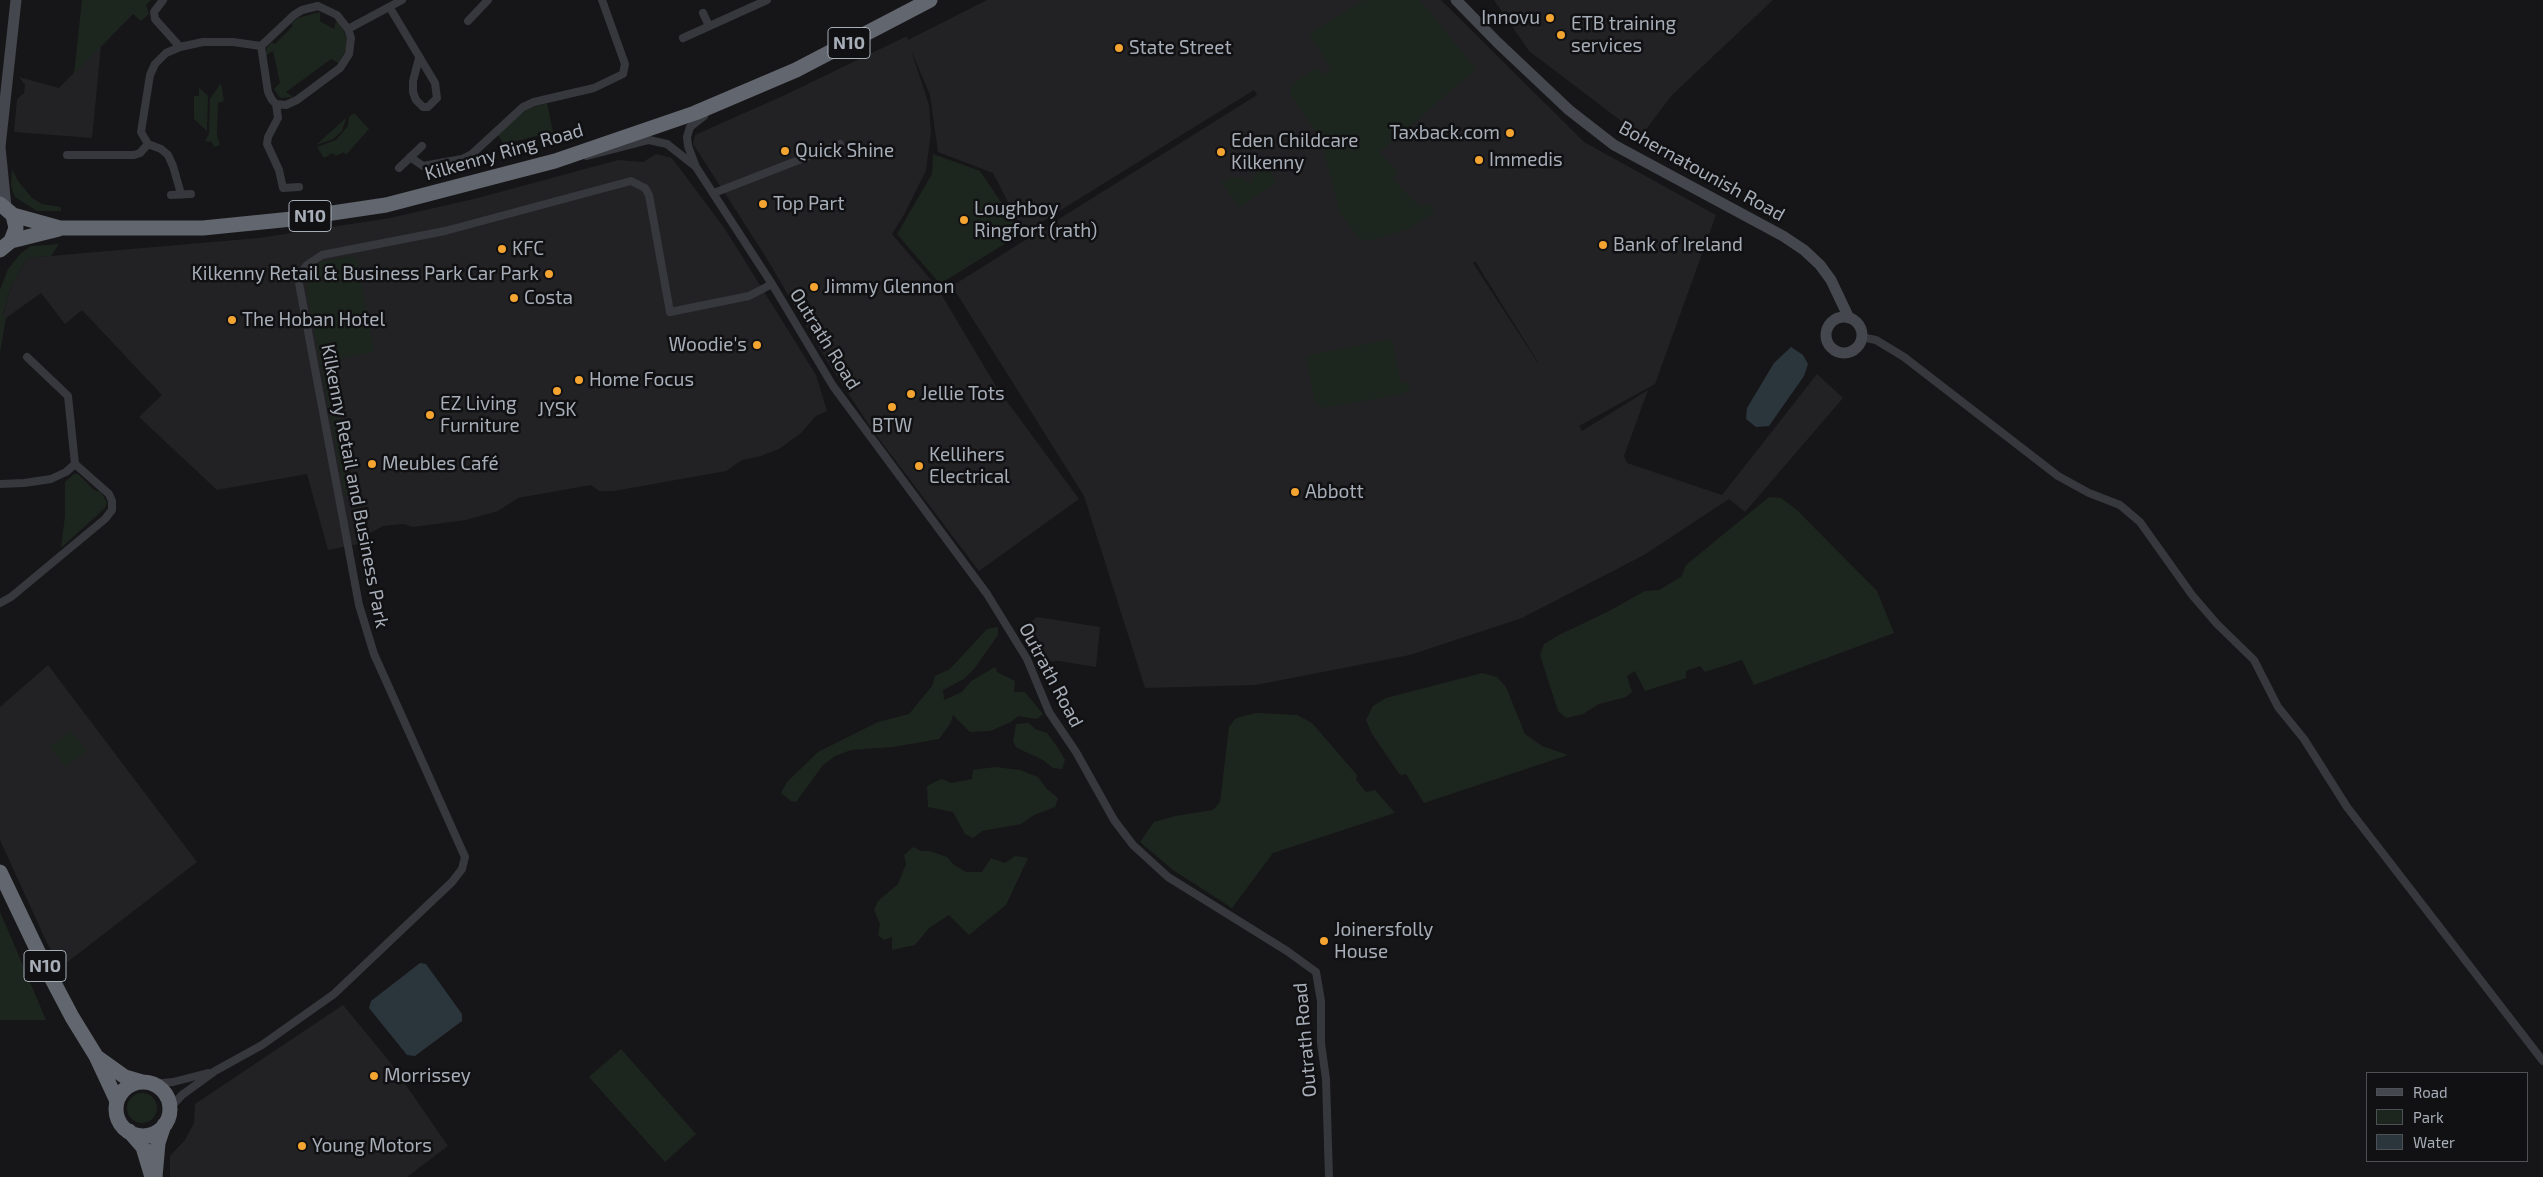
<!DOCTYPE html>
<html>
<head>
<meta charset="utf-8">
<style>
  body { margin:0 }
  #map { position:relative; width:2543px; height:1177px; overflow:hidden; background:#161618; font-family:"Exo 2",sans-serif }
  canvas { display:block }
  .legend { position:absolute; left:2366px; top:1072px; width:162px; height:90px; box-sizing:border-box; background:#111113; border:1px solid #4d5055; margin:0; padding:6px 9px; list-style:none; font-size:15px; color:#a7aeb8 }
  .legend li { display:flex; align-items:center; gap:10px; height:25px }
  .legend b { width:25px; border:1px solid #4d5055 }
</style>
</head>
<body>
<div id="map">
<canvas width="2543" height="1177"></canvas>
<ul class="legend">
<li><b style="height:6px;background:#44474d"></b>Road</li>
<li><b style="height:14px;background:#1d261e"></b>Park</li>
<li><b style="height:14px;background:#2b363c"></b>Water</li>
</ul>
</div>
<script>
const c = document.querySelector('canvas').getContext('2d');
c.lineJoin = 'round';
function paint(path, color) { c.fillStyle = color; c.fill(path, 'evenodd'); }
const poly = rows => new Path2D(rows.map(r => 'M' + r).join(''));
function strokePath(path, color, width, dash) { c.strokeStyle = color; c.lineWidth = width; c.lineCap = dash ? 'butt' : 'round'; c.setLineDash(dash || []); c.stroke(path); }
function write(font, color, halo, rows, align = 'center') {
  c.font = font + ' "Exo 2",sans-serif'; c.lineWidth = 5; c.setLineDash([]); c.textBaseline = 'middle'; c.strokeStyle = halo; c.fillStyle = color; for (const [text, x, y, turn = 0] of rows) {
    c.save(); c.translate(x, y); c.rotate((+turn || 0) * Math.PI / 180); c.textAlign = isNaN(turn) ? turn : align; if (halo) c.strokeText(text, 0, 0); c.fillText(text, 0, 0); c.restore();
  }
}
const built = poly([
  [987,0,1441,0,1584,142,1716,215,1655,384,1579,426,1582,431,1648,390,1624,456,1627,463,1722,495,1817,374,1843,398,1745,512,1729,499,1644,555,1522,618,1410,655,1256,685,1145,688,1084,496,952,286,1257,95,1254,90,1024,233,993,173,938,152,930,95,911,50,929,105,931,133,926,170,905,213,892,234,937,287,997,388,1079,499,979,571,873,431,827,361,764,254,693,144,695,135,787,94,907,36,908,40],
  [1475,261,1538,362,1538,363,1473,263],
  [1494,0,1773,0,1672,95,1641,136,1529,51],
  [101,46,92,138,14,132,17,99,24,93,25,85,19,77,59,88],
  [656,154,672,158,725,229,816,375,827,411,816,416,801,433,779,449,761,456,742,460,726,471,614,491,599,491,591,485,518,498,498,511,466,520,413,527,403,524,383,526,370,533,364,543,328,550,307,474,217,490,139,417,162,395,82,310,65,324,41,293,6,318,3,315,12,284,27,258,259,238,390,218,478,198,618,160,643,162],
  [1037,617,1100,627,1096,667,1059,661,1041,662,1039,652,1023,628],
  [48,665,197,862,61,967,47,943,0,840,0,707],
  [343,1005,390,1062,448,1146,407,1177,170,1177,170,1156,185,1140,194,1123,195,1104]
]);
const green = poly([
  [82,0,151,0,146,5,149,14,141,21,133,14,74,74],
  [1364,0,1420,0,1476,69,1380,152,1398,173,1392,178,1420,207,1429,203,1435,212,1406,230,1368,241,1359,238,1340,213,1321,141,1291,95,1290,88,1297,80,1317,68,1322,75,1331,69,1309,34],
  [320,12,320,21,334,29,336,21,341,25,347,39,347,48,338,63,331,59,286,92,293,97,280,98,274,89,280,83,273,51,265,56,267,47,272,42,275,44,293,26,291,24,298,18],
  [221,83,224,101,218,103,217,135,220,145,214,147,212,142,205,141,209,134,210,99],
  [199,88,208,96,207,131,194,119,194,96,199,96],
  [547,103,553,132,504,144,497,134,527,109],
  [354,113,369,129,346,155,344,152,336,156,333,153,324,158,317,147,336,140,348,126,349,117],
  [346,118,342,131,333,139,316,145],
  [933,154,980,171,1022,233,940,284,897,234,932,174],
  [1266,162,1276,183,1239,207,1220,180,1225,182,1227,178,1244,177,1243,180,1252,183,1254,177],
  [12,169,18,181,32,198,42,204,61,207,61,211,37,211,15,197,11,186],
  [59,244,51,256,27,258,12,284,3,314,6,318,0,353,0,290,8,269,21,253,31,246],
  [350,256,357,258,374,352,329,361,353,495,345,496,307,292,307,276,319,262],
  [1392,339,1401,383,1408,382,1410,388,1404,394,1323,408,1315,403,1306,358,1308,355],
  [74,474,78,474,94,490,101,492,107,503,105,508,61,548,65,516,65,482],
  [1769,497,1781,498,1797,510,1877,591,1894,633,1754,685,1742,660,1705,672,1700,666,1686,671,1686,678,1645,691,1635,671,1627,676,1632,692,1626,697,1599,704,1583,714,1566,718,1558,711,1540,655,1544,644,1559,635,1609,611,1645,591,1659,590,1681,577,1686,565],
  [998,627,998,635,974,669,964,679,943,690,944,700,962,692,971,681,995,667,997,672,1015,681,1014,692,1025,692,1043,714,1037,719,1018,716,1011,722,990,731,970,732,953,715,950,724,939,739,893,747,851,750,835,756,823,765,796,802,791,801,781,793,787,782,818,752,878,722,909,714,932,686,935,676,950,669,987,629],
  [1482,673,1497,677,1506,687,1525,734,1542,746,1568,755,1424,803,1406,774,1400,775,1372,734,1366,720,1373,706,1386,698],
  [1256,713,1297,715,1312,723,1357,775,1356,780,1366,792,1375,790,1395,813,1273,853,1232,908,1173,870,1140,842,1154,822,1175,816,1213,810,1220,802,1229,727,1236,718],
  [1029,723,1035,729,1047,733,1058,748,1065,760,1062,769,1053,768,1043,760,1017,748,1013,742,1016,724],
  [71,731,87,752,65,767,50,746],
  [995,767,1020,770,1038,777,1046,788,1058,798,1055,807,1034,815,1021,824,982,831,973,838,965,834,953,812,928,807,927,786,941,779,952,783,972,779,973,770],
  [913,847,921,851,930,851,947,857,954,865,966,872,982,872,991,858,1005,863,1015,856,1028,858,1006,905,969,935,949,915,929,928,915,945,892,950,892,937,884,940,878,935,880,924,874,910,878,901,898,884,906,864,904,855],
  [0,912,11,937,46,1020,0,1020],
  [621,1049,696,1134,665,1162,589,1077],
  '127 1108a15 15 0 1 1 30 0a15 15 0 1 1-30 0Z'
]);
const water = poly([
  [1791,347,1803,355,1808,364,1804,376,1769,426,1756,427,1746,419,1747,408,1774,363],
  [420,963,426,964,462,1014,462,1021,415,1056,407,1055,369,1008,371,1001]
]);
const street = poly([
  [163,0,154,12,155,19,180,47,203,42,233,42,261,46],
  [318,6,337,15,348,29,351,38,349,54,340,68,297,100,286,105,276,104,272,100,268,92,261,46,294,15,302,10,318,6],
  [390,8,435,83,437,98,428,107,423,107,416,100,413,92,413,81,419,58],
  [703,13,709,26],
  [468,21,488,0],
  [348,29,402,0],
  [683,38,767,0],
  [180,47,166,53,155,64,150,75,141,132,148,144,161,149,168,155,173,166,181,194],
  [276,104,278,118,268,137,267,144,279,170,283,188,299,187],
  [704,116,690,127,687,137,688,146,696,167,772,284,833,386,987,594,1027,659,1049,712,1076,752,1114,820,1133,845,1168,877,1287,951,1316,972,1321,1001,1321,1043,1326,1079,1329,1177],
  [67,155,134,155,140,153,148,144],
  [587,156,649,140,667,144,695,166],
  [410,157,423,166,462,159,472,154,523,107,534,102,594,88,623,74,625,64,602,0],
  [399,168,422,146],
  [714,193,840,144],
  [171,195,191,194],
  [1861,337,1876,340,1904,357,2058,476,2089,493,2120,505,2140,522,2192,595,2217,624,2254,660,2278,707,2304,739,2347,807,2543,1061],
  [0,484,24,483,51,479,66,472,75,464,68,396,27,357],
  [0,603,11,597,105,519,112,510,112,501,109,494,75,464],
  [152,1084,173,1082,208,1073],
  [170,1108,182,1095,215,1071,262,1045,334,994,452,882,462,869,465,857,374,654,359,605,299,283,301,273,307,265,322,255,445,231,631,181,645,188,649,195,670,312,749,296,772,284]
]);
const secondary = poly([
  [1456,0,1497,42,1569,110,1614,145,1783,236,1804,250,1820,265,1831,280,1849,318],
  [0,147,16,0],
  [0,147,6,207],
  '1826 335a18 18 0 1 1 36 0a18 18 0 1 1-36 0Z'
]);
const highway = poly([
  [0,204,13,215,16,228,11,241,0,250],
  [13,215,60,228,203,228,292,219,386,205,555,161,695,113,796,70,930,0],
  [11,241,59,229],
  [0,872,43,962,72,1017,96,1056,117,1101],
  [97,1057,125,1077,142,1082],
  '116 1109a27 27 0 1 1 54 0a27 27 0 1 1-54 0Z',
  [129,1131,143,1147,152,1177],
  [155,1177,158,1143,164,1125]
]);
const markers = [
  [1550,18,5,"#f4a431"],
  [1561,35,5,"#f4a431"],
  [1119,48,5,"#f4a431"],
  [1510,133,5,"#f4a431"],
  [785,151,5,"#f4a431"],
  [1221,152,5,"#f4a431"],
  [1479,160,5,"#f4a431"],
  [763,204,5,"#f4a431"],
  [964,220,5,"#f4a431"],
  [1603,245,5,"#f4a431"],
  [502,249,5,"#f4a431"],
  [549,274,5,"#f4a431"],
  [814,287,5,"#f4a431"],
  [514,298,5,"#f4a431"],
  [232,320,5,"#f4a431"],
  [757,345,5,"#f4a431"],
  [579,380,5,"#f4a431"],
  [557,391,5,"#f4a431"],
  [911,394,5,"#f4a431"],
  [892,407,5,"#f4a431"],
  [430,415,5,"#f4a431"],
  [372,464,5,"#f4a431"],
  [919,466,5,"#f4a431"],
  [1295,492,5,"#f4a431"],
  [1324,941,5,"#f4a431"],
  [374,1076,5,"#f4a431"],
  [302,1146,5,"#f4a431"]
];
const shields = [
  [849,43,42],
  [310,216,42],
  [45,966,42]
];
const shieldNames = [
  ["N10",849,43],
  ["N10",310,216],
  ["N10",45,966]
];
const poiNames = [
  ["Innovu",1540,18,"right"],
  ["ETB training",1571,24],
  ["services",1571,46],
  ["State Street",1129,48],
  ["Taxback.com",1500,133,"right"],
  ["Eden Childcare",1231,141],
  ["Kilkenny",1231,163],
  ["Quick Shine",795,151],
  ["Immedis",1489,160],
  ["Top Part",773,204],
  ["Loughboy",974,209],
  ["Ringfort (rath)",974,231],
  ["Bank of Ireland",1613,245],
  ["KFC",512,249],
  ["Kilkenny Retail & Business Park Car Park",539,274,"right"],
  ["Jimmy Glennon",824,287],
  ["Costa",524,298],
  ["The Hoban Hotel",242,320],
  ["Woodie's",747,345,"right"],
  ["Home Focus",589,380],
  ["Jellie Tots",921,394],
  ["EZ Living",440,404],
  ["Furniture",440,426],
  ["JYSK",557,410,"center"],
  ["BTW",892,426,"center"],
  ["Kellihers",929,455],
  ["Electrical",929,477],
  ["Meubles Café",382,464],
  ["Abbott",1305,492],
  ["Joinersfolly",1334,930],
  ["House",1334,952],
  ["Morrissey",384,1076],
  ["Young Motors",312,1146]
];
const streetNames = [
  ["Kilkenny Ring Road",504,152,-16],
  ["Bohernatounish Road",1702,171,29],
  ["Outrath Road",825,339,58],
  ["Kilkenny Retail and Business Park",355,486,79],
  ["Outrath Road",1051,675,62],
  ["Outrath Road",1305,1040,-95]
];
paint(built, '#222225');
paint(green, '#1d261e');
paint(water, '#2b363c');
strokePath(street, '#36383d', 8);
strokePath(secondary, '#44474d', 11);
strokePath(highway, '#62666e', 15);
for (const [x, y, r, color] of markers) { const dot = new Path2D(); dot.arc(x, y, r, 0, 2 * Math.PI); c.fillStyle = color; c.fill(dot); strokePath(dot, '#111113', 2); }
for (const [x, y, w] of shields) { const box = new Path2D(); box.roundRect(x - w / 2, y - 15.5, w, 31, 4); c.fillStyle = '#111113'; c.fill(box); strokePath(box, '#a7aeb8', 1); }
write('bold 18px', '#a7aeb8', null, shieldNames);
write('19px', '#a7aeb8', '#111113', poiNames, 'left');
write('19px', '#a7aeb8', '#111113', streetNames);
</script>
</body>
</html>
